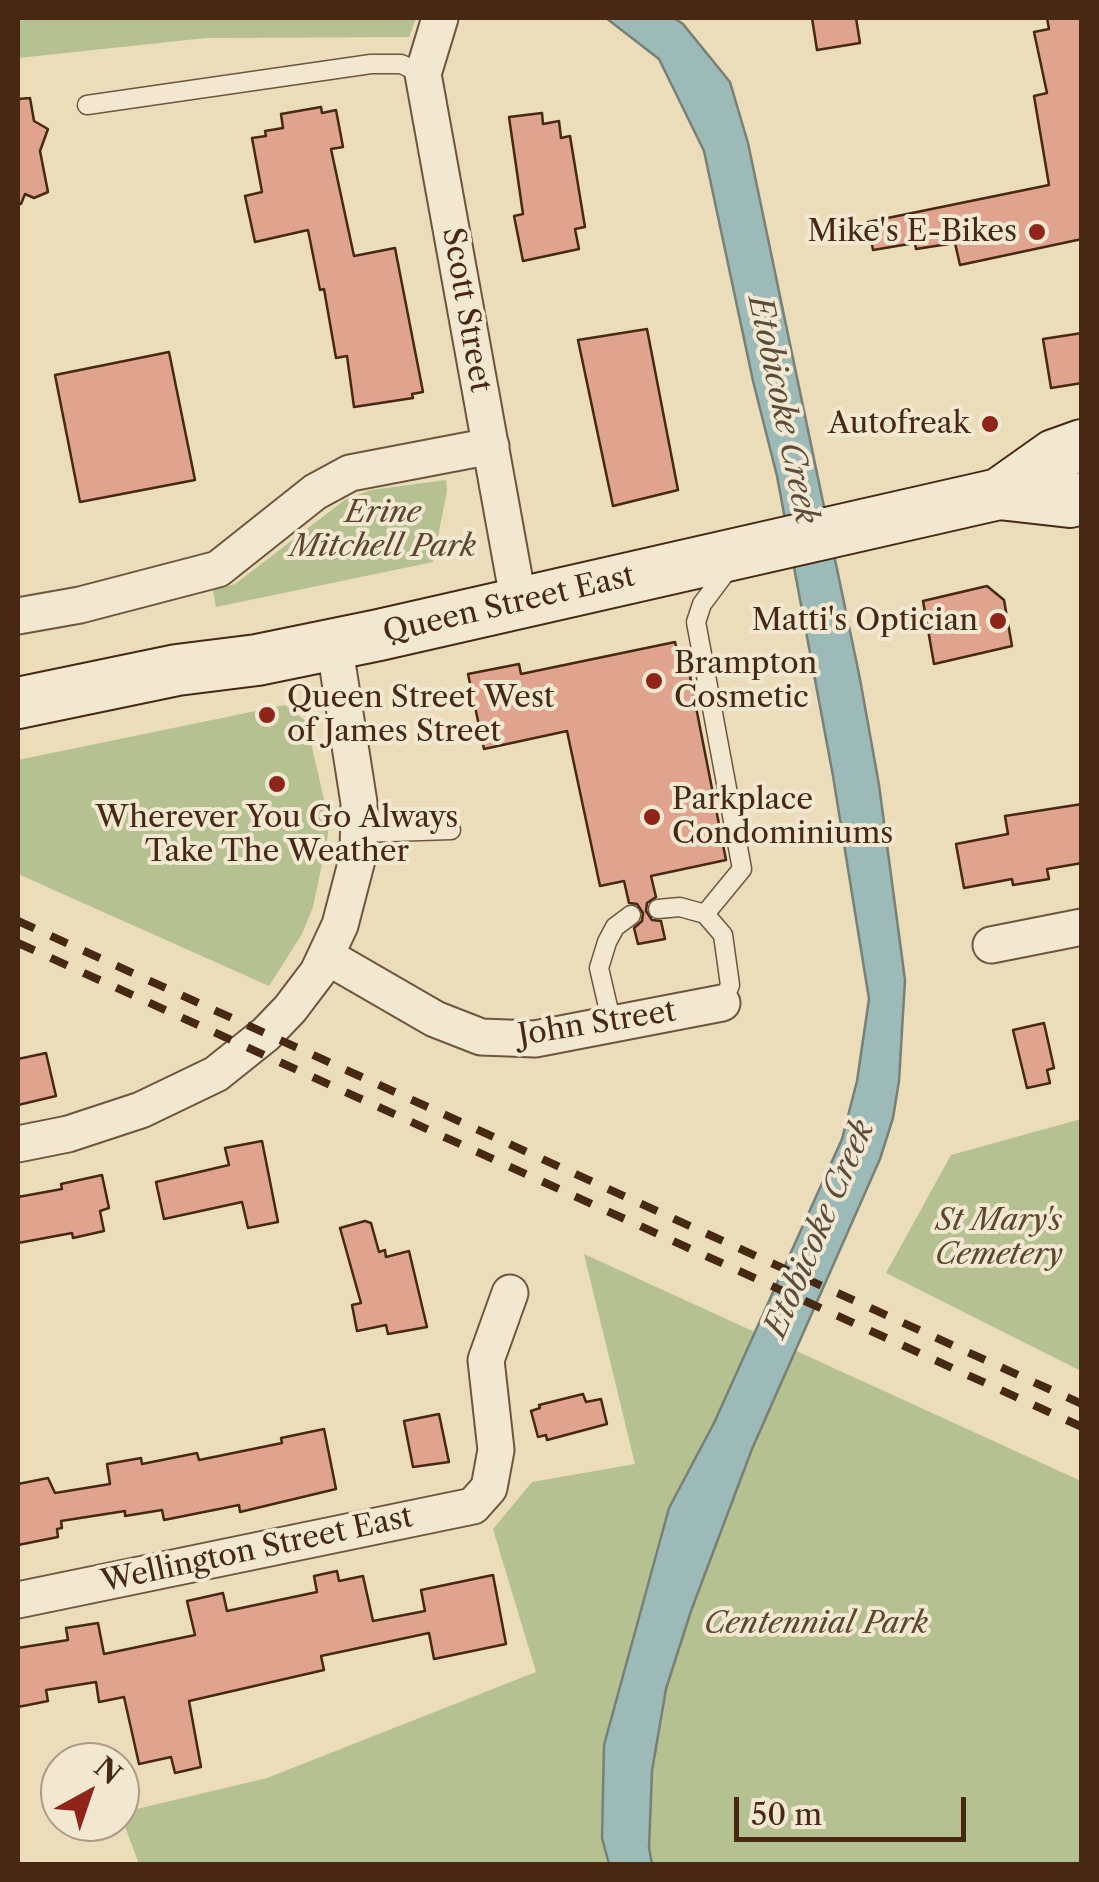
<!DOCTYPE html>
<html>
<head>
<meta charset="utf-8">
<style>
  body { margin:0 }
  #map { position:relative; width:1099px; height:1882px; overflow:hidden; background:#ebdcba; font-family:"Libre Caslon Text",serif }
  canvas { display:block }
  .frame { position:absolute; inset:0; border:20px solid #462813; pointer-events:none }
  .north { position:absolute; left:40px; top:1742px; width:100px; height:100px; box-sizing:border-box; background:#f2e8d2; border:2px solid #ad9b86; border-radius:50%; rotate:40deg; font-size:28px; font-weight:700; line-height:40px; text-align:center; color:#462813 }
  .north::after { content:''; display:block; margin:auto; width:35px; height:45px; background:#8f2418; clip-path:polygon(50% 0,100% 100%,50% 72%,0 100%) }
  .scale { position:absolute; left:734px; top:1797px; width:232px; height:45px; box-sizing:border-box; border:5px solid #462813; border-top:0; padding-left:12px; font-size:30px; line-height:35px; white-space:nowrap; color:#462813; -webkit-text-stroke:8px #f2e8d2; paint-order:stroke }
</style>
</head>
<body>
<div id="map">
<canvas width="1099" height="1882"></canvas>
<div class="frame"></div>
<div class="north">N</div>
<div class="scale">50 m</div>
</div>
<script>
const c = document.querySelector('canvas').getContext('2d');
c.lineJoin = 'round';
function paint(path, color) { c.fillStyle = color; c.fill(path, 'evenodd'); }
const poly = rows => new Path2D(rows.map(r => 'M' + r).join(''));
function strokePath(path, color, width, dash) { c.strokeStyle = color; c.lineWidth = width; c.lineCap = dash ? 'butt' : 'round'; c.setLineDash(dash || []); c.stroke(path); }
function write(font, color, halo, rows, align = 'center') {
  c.font = font + ' "Libre Caslon Text",serif'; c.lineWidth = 8; c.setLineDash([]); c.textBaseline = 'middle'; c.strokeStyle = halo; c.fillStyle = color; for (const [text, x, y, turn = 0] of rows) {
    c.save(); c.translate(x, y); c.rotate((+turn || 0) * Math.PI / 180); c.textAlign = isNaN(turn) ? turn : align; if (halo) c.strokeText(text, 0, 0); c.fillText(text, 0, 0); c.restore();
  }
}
const green = poly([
  [18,18,416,18,409,37,206,38,18,58],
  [446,480,447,491,433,562,216,607,213,590,235,584,346,499,371,490],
  [285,705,306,721,328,817,328,835,313,907,302,934,269,986,18,874,18,760],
  [1081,1119,1082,1119,1081,1371,886,1273,951,1155],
  [584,1254,1081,1481,1081,1864,139,1864,120,1813,267,1778,536,1672,493,1529,532,1482,635,1464]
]);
const water = poly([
  [606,18,674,18,683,24,730,82,748,143,860,679,879,785,905,980,899,1081,893,1118,880,1159,752,1449,691,1611,666,1689,652,1771,649,1848,652,1864,609,1864,602,1838,604,1745,669,1508,714,1423,842,1139,857,1081,869,999,833,776,777,476,753,381,704,151,659,59,606,18]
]);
const building = poly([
  [812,18,856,18,860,43,817,50,812,18],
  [1047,18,1082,18,1082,239,960,265,955,243,916,249,915,243,873,250,868,222,1049,185,1034,96,1047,93,1034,32,1049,29,1047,18],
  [30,98,34,121,48,129,40,151,48,192,34,198,25,194,21,204,18,204,18,99,30,98],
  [321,107,322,113,336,110,343,147,331,149,354,256,395,248,423,392,412,394,413,398,354,407,347,356,336,358,324,289,320,290,308,230,255,242,245,196,262,192,252,138,266,136,265,131,283,128,281,114,321,107],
  [542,113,543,124,559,121,561,138,570,136,585,227,575,229,579,249,523,261,514,216,523,214,509,117,542,113],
  [647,329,678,490,613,506,578,340,647,329],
  [1082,333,1082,383,1051,388,1043,339,1082,333],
  [169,352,195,480,80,502,55,375,169,352],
  [987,586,1004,600,1012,646,934,664,923,601,987,586],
  [675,642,679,657,686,656,726,860,651,876,656,897,647,903,646,911,652,920,661,921,665,939,638,944,634,928,642,921,643,913,637,904,629,903,624,881,600,886,567,731,484,749,468,674,519,664,521,674,675,642],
  [1082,804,1082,863,1047,869,1049,879,1013,885,1012,879,964,888,956,844,1008,834,1005,816,1082,804],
  [1044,1023,1054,1068,1047,1070,1050,1083,1027,1088,1013,1030,1044,1023],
  [46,1053,56,1096,18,1105,18,1059,46,1053],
  [262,1141,278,1222,248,1228,242,1202,164,1219,156,1182,229,1165,225,1148,262,1141],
  [102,1175,109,1208,100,1211,104,1231,73,1238,72,1233,18,1243,18,1197,62,1189,61,1184,102,1175],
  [365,1221,371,1223,379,1252,385,1250,386,1257,409,1251,427,1327,388,1334,386,1325,357,1331,352,1305,361,1303,340,1228,365,1221],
  [583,1394,586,1402,601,1399,607,1424,547,1440,546,1435,538,1437,531,1411,540,1408,539,1405,583,1394],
  [439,1414,449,1462,413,1467,404,1421,439,1414],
  [324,1429,336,1489,240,1512,239,1505,164,1520,162,1510,125,1516,125,1511,61,1521,62,1528,57,1529,58,1537,18,1545,18,1484,48,1478,55,1493,110,1484,107,1464,141,1458,142,1464,197,1453,199,1460,282,1443,281,1438,324,1429],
  [337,1571,339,1581,363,1576,373,1621,425,1611,421,1590,493,1575,506,1644,434,1659,429,1633,321,1656,324,1670,189,1701,201,1767,175,1773,171,1757,139,1764,124,1697,99,1702,96,1682,46,1690,48,1701,18,1707,18,1648,68,1640,66,1628,98,1623,104,1654,195,1635,187,1601,223,1593,227,1611,317,1592,314,1576,337,1571]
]);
const lane = poly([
  [87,105,371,64,401,64,423,74],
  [359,833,451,830],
  [658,909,680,907,705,914,723,935,730,985,722,1003],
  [705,914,742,869,696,622,702,604,729,568],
  [612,1024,599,968,607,942,615,927,631,915]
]);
const street = poly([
  [440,18,423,74,519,604],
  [18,616,80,605,218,569,315,492,350,473,491,446],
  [991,945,1082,927],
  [326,956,435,1019,481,1037,535,1039,722,1003],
  [18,1144,68,1134,141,1110,216,1074,266,1034,290,1009,318,972,340,925,358,856,359,803,334,643],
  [18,1600,473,1506,489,1488,496,1450,486,1360,510,1293]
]);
const secondary = poly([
  [999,494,1054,455,1082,445],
  [18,703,177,670,257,660,379,635,999,494,1070,502,1082,498]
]);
const rail = poly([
  [18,921,1082,1404],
  [18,943,1082,1427]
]);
const markers = [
  [1037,232,10,"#8f2418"],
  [990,424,10,"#8f2418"],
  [998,621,10,"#8f2418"],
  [654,681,10,"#8f2418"],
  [267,715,10,"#8f2418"],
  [277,784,10,"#8f2418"],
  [652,817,10,"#8f2418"]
];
const poiNames = [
  ["Mike's E-Bikes",1017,232],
  ["Autofreak",970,424],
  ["Matti's Optician",978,621],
  ["Brampton",674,664,"left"],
  ["Cosmetic",674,698,"left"],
  ["Queen Street West",287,698,"left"],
  ["of James Street",287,732,"left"],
  ["Parkplace",672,800,"left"],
  ["Condominiums",672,834,"left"],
  ["Wherever You Go Always",277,818,"center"],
  ["Take The Weather",277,852,"center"]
];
const streetNames = [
  ["Scott Street",466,310,80],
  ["Queen Street East",509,605,-13],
  ["John Street",597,1024,-9],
  ["Wellington Street East",257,1550,-12]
];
const parkNames = [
  ["Erine",383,513],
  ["Mitchell Park",383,547],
  ["St Mary's",999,1221],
  ["Cemetery",999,1255],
  ["Centennial Park",816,1624]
];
const waterNames = [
  ["Etobicoke Creek",782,410,78],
  ["Etobicoke Creek",820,1229,-67]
];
paint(green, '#b5c191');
paint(water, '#9bbab8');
strokePath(water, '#798076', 2.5);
paint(building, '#e0a48e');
strokePath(building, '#462813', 2.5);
strokePath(lane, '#6f553d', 21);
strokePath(street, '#6f553d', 39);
strokePath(secondary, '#462813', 54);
strokePath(lane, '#f2e8d2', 18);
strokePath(street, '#f2e8d2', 35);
strokePath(secondary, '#f2e8d2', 50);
strokePath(rail, '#462813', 8, [18, 18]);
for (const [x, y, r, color] of markers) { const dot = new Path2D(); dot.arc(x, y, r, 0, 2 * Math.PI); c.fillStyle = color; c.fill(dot); strokePath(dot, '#f2e8d2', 4); }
write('30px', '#462813', '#f2e8d2', poiNames, 'right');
write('30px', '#462813', '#f2e8d2', streetNames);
write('italic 30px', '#5c472c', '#f2e8d2', parkNames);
write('italic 32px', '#5b4c3c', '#f2e8d2', waterNames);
</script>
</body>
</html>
